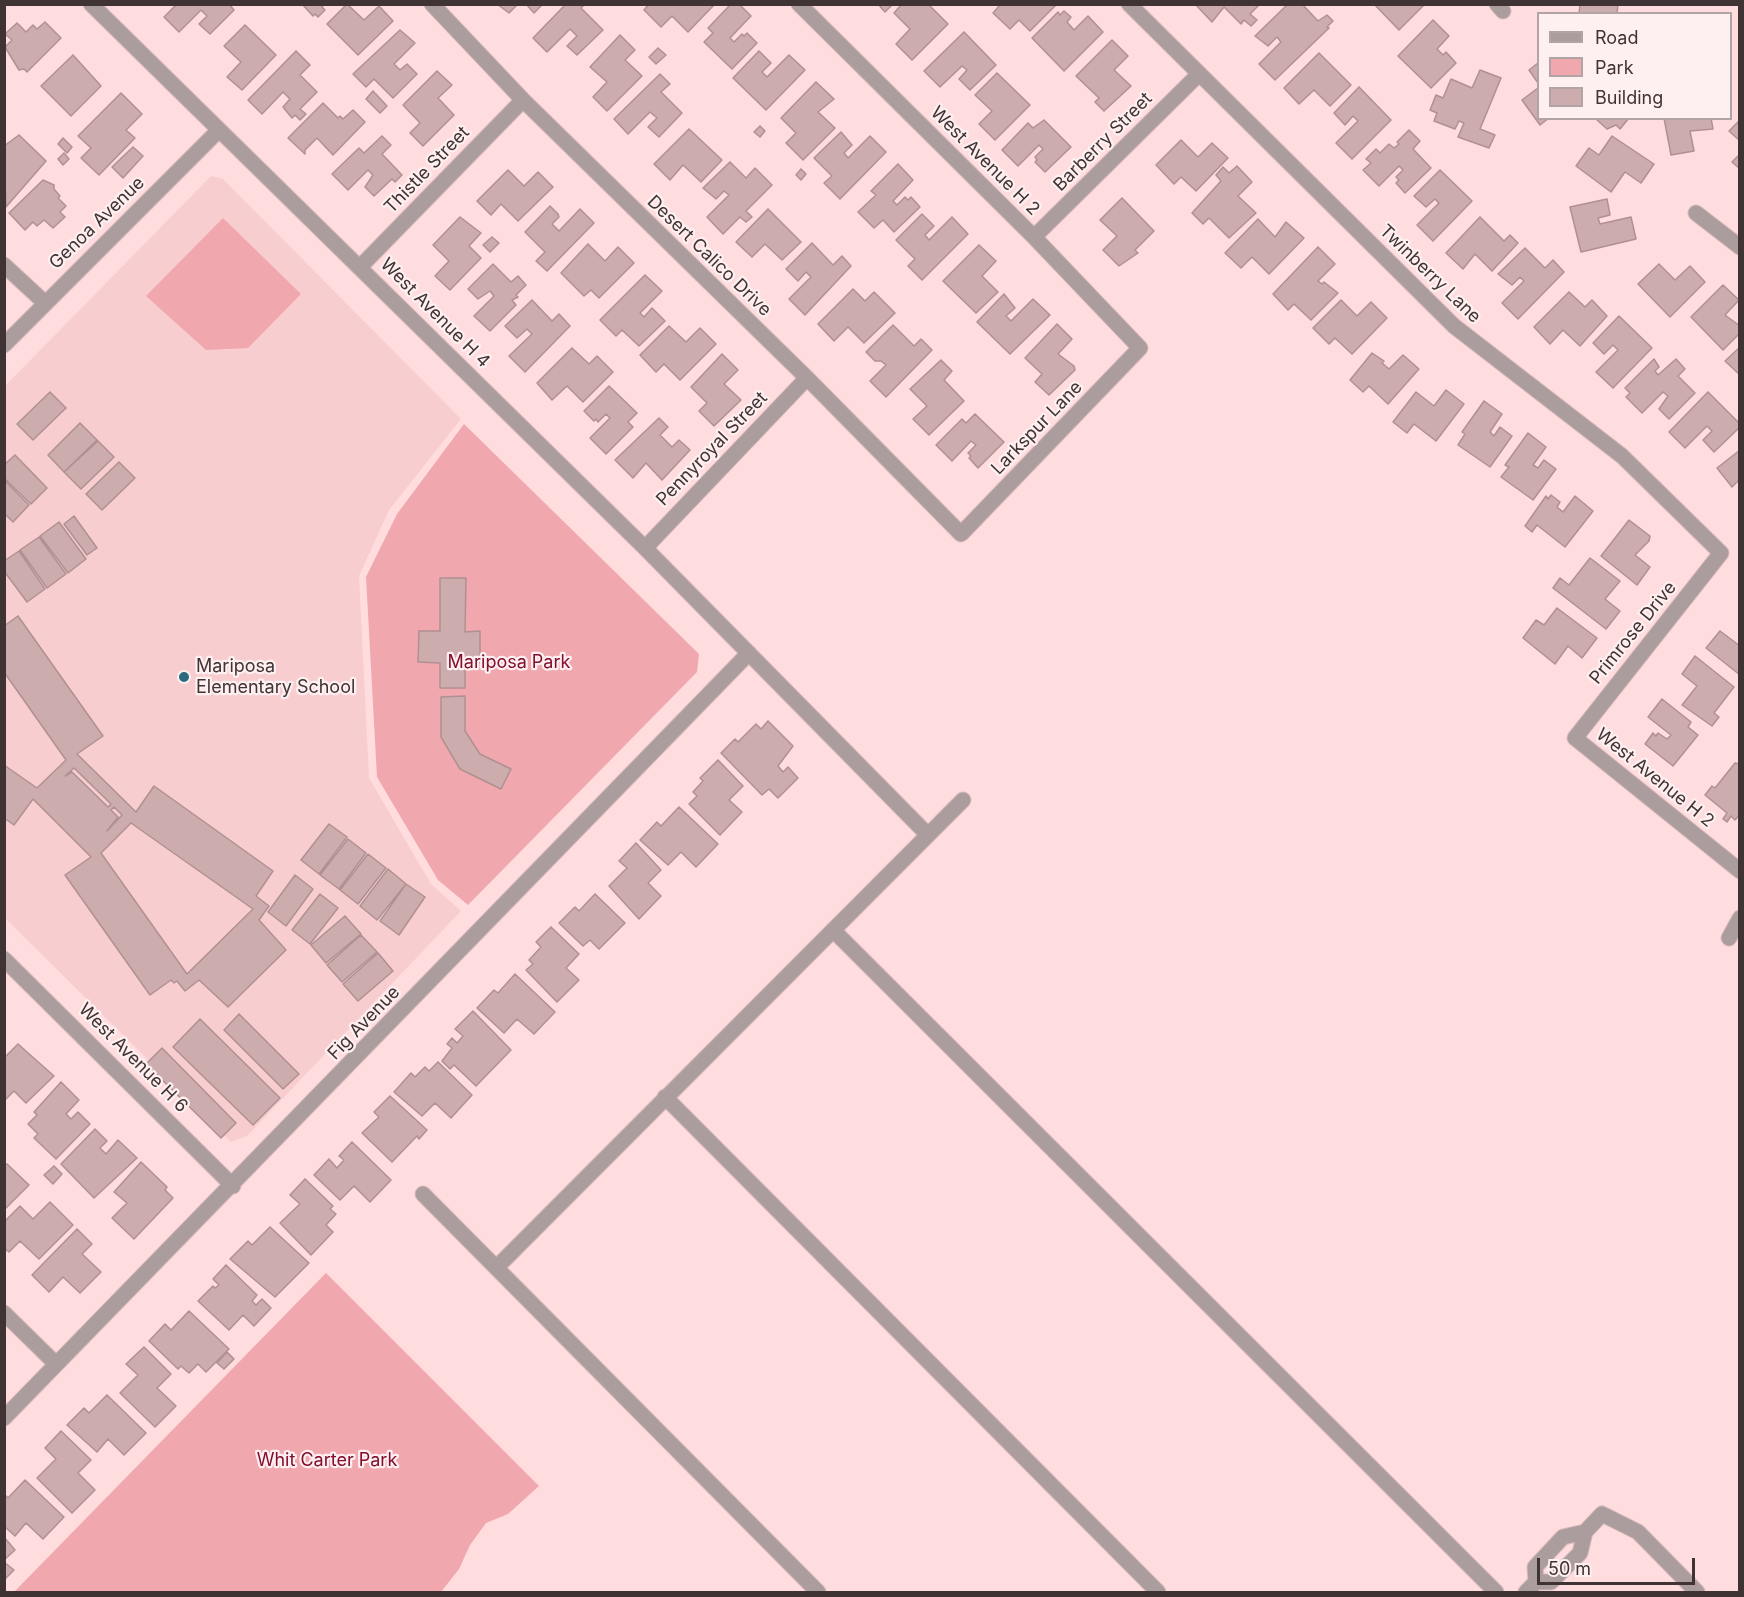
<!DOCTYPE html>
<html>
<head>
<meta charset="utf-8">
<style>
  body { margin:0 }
  #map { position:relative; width:1744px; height:1597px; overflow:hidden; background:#ffdcde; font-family:Inter,sans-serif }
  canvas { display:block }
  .frame { position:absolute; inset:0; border:6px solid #403334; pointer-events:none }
  .legend { position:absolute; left:1537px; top:12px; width:195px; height:108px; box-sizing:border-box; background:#feeff0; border:2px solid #b2a4a5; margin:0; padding:8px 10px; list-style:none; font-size:18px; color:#403334 }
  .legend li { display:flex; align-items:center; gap:12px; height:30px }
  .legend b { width:30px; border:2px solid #b2a4a5 }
  .scale { position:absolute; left:1537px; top:1558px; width:158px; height:27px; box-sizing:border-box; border:3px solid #403334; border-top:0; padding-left:8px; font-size:18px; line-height:21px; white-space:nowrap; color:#403334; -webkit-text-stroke:4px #feeff0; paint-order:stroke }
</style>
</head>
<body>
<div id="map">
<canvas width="1744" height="1597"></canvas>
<div class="frame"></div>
<ul class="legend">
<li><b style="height:8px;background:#ab9c9d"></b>Road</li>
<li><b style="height:16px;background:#f1a7ae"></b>Park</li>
<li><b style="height:16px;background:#cdacae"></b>Building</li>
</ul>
<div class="scale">50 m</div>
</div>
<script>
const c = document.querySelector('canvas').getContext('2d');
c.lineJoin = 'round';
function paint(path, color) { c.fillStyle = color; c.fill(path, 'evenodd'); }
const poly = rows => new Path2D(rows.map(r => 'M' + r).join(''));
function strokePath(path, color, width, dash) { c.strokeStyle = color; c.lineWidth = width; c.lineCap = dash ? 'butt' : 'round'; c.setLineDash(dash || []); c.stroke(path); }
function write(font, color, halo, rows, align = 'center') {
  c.font = font + ' Inter,sans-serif'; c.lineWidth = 4.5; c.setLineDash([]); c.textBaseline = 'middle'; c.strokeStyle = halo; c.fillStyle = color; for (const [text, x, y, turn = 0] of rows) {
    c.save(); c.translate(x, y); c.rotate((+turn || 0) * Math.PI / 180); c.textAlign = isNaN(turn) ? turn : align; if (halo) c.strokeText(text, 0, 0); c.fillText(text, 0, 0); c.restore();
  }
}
const built = poly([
  [211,176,223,179,461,419,389,510,359,576,369,778,431,884,461,911,247,1136,231,1142,5,918,4,387]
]);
const green = poly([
  [223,218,301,294,248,348,206,350,146,296],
  [464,424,699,654,697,672,468,905,438,880,377,777,366,577,397,514],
  [326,1273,539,1486,508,1514,486,1523,470,1545,459,1569,441,1592,14,1592]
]);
const building = poly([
  [177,4,229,4,234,10,210,34,199,24,207,16,201,10,179,32,164,17,177,4],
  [302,4,324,4,322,7,325,10,318,17,315,14,313,16,302,4],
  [347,4,364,20,379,6,393,21,358,55,327,24,347,4],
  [497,4,518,4,509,13,497,4],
  [526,4,543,4,534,13,526,4],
  [566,4,585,4,581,8,603,30,577,55,567,46,577,36,570,29,547,52,533,38,566,4],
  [649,4,714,4,714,5,688,32,672,16,661,27,644,10,649,4],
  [731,4,739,4,751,16,730,38,734,42,742,34,744,36,747,33,757,43,732,69,704,42,713,33,708,28,731,4],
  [878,4,893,4,885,12,878,4],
  [902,4,928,4,948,24,912,60,896,44,910,29,894,13,902,4],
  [1001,4,1056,4,1056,5,1030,31,1019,20,1010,29,993,13,1001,4],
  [1195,4,1260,4,1250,14,1257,20,1251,26,1244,20,1241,24,1224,7,1212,22,1195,4],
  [1288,4,1302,4,1318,21,1327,15,1333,21,1327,27,1329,28,1275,80,1259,64,1281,42,1277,37,1268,46,1255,36,1288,4],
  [1374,4,1425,4,1399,30,1374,4],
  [1580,4,1618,4,1617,14,1579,14,1580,4],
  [1064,11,1071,17,1067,22,1074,30,1088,16,1103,32,1064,71,1032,38,1058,12,1060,15,1064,11],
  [1433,20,1449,36,1437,49,1443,55,1446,52,1456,63,1431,88,1398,56,1433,20],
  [45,22,61,38,27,72,24,69,19,70,5,47,12,40,5,34,17,23,26,32,33,25,37,29,45,22],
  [245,25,276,55,242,90,227,77,241,62,224,46,245,25],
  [400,30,415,43,394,64,400,70,407,64,417,74,393,98,374,79,366,87,353,74,400,30],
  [964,32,996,65,970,90,959,79,967,70,962,66,940,87,924,71,964,32],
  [620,35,635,50,625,60,642,76,607,111,593,97,607,82,590,67,620,35],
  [1112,40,1128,56,1114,70,1131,86,1104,111,1095,102,1099,98,1076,76,1112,40],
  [658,48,666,55,656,64,649,57,658,48],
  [296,51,310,65,300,75,317,92,300,109,306,114,300,120,295,115,292,118,283,107,290,99,283,92,262,114,248,100,296,51],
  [759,51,771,63,762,72,767,77,789,55,805,70,766,110,733,78,759,51],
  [1319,53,1351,85,1330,106,1314,90,1299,104,1284,88,1319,53],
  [73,55,101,86,71,116,41,86,73,55],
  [1538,63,1538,83,1529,70,1538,63],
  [1480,70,1501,78,1480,129,1495,135,1489,148,1458,137,1464,123,1459,121,1455,129,1434,121,1437,113,1430,110,1436,95,1443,98,1451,79,1472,88,1480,70],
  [437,71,452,85,438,98,454,115,423,146,410,133,420,123,403,105,437,71],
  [997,73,1030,105,995,140,979,124,992,111,975,95,997,73],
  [660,74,670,84,661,92,682,113,659,137,648,127,657,118,650,112,628,134,614,119,660,74],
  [816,82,834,99,818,112,835,128,803,160,786,143,796,133,781,118,816,82],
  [1359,87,1391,120,1352,159,1336,143,1358,121,1353,116,1345,125,1334,113,1359,87],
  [1538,88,1538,118,1549,118,1540,125,1522,100,1538,88],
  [373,91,387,106,380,113,366,99,373,91],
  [121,93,142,114,126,130,135,138,99,175,81,158,91,148,78,136,121,93],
  [323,103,338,118,340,116,343,119,353,110,365,122,333,155,317,138,305,150,305,154,288,138,323,103],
  [1629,118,1620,129,1616,125,1607,129,1596,119,1629,118],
  [1664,118,1711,118,1713,129,1690,131,1694,151,1671,155,1664,118],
  [1044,120,1071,147,1045,172,1035,162,1037,160,1035,157,1043,149,1039,145,1018,166,1002,150,1028,123,1033,128,1044,120],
  [1740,120,1740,141,1729,131,1740,120],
  [760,126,765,131,760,137,754,132,760,126],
  [689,129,722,160,701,182,683,165,670,180,654,164,689,129],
  [1409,130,1420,141,1413,149,1431,168,1405,193,1396,183,1399,180,1396,177,1403,170,1399,166,1379,186,1363,170,1371,163,1366,159,1376,149,1380,153,1389,144,1394,148,1399,144,1397,142,1409,130],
  [841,132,852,145,844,153,848,158,870,136,886,152,840,199,824,183,832,176,814,158,841,132],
  [19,135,46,161,6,207,4,146,19,135],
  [382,136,391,145,382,154,402,175,395,182,392,179,374,196,365,187,373,175,368,170,348,190,332,174,359,148,364,153,382,136],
  [1612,136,1654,164,1641,183,1625,172,1611,192,1576,166,1589,148,1599,155,1612,136],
  [63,138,72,147,67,153,58,144,63,138],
  [1181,140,1198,157,1212,143,1228,158,1196,191,1181,177,1174,184,1156,165,1181,140],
  [133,147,143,156,123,178,112,167,133,147],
  [64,153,69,159,63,165,58,159,64,153],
  [1740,154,1740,169,1732,162,1740,154],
  [730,162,746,178,755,168,772,185,746,211,752,217,746,222,740,217,723,234,707,217,729,195,724,191,716,199,703,188,730,162],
  [898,164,913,180,893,201,897,205,905,197,908,200,911,197,920,207,894,232,883,220,874,228,858,212,876,195,871,191,898,164],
  [1237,166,1252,182,1238,196,1256,213,1229,238,1209,218,1203,224,1192,213,1221,181,1216,175,1223,167,1229,173,1237,166],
  [801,169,806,174,801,180,796,175,801,169],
  [508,170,524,186,538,172,553,187,518,221,501,204,491,215,477,201,508,170],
  [1440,170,1472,201,1433,241,1417,225,1439,203,1435,199,1426,207,1414,196,1440,170],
  [43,180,54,185,54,189,60,196,58,198,66,206,60,212,65,217,53,228,44,220,37,226,33,222,25,230,9,213,43,180],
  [1122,198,1154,231,1135,250,1138,253,1119,266,1103,250,1117,236,1100,220,1122,198],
  [1607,199,1610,215,1598,218,1600,224,1631,217,1636,239,1581,252,1570,207,1607,199],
  [550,206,558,214,559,217,552,224,559,231,580,209,594,223,547,271,536,261,545,252,525,232,550,206],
  [768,209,801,242,782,260,765,244,752,257,736,242,768,209],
  [922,214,934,226,925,235,929,240,952,217,968,234,922,280,908,266,915,259,896,240,922,214],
  [460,217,481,233,469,246,481,258,450,290,435,276,449,261,433,245,460,217],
  [1480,217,1504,241,1510,235,1518,243,1492,271,1475,254,1463,269,1446,253,1480,217],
  [1258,219,1275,237,1286,222,1304,238,1269,274,1252,257,1241,268,1225,253,1258,219],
  [492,237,499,243,490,252,483,245,492,237],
  [812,243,833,265,842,256,851,266,805,315,789,299,811,277,806,272,798,281,786,269,812,243],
  [588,244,605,261,618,247,634,263,599,298,591,290,584,296,561,273,588,244],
  [979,245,996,261,982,276,998,292,976,313,943,281,979,245],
  [1318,247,1335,264,1318,281,1322,284,1324,282,1338,293,1311,320,1294,304,1288,310,1273,294,1318,247],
  [1525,248,1545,268,1553,260,1564,272,1518,319,1502,303,1524,281,1520,277,1512,285,1498,274,1525,248],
  [493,264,511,282,518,276,526,285,516,295,518,297,512,300,516,305,490,331,474,316,494,296,490,291,478,299,468,289,493,264],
  [1659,264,1675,280,1690,266,1705,282,1670,317,1638,284,1659,264],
  [645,275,662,291,640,313,644,317,652,308,665,321,639,346,622,330,616,336,600,320,645,275],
  [1723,285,1739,300,1725,315,1740,326,1740,333,1723,350,1691,317,1723,285],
  [853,289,865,301,874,292,895,313,864,343,848,327,834,341,818,324,853,289],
  [1569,292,1585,307,1592,300,1607,316,1580,346,1563,330,1550,344,1534,327,1569,292],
  [1004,294,1015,308,1006,316,1011,321,1033,299,1050,315,1010,354,977,322,1004,294],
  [532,300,552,321,559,314,570,326,525,372,509,356,532,334,527,329,517,338,505,326,532,300],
  [1341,300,1357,316,1371,302,1387,318,1352,354,1335,338,1329,344,1313,328,1341,300],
  [1619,316,1652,348,1613,388,1596,372,1618,350,1613,345,1604,354,1593,343,1619,316],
  [1057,324,1072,339,1058,354,1074,366,1075,370,1049,395,1035,382,1042,374,1025,358,1057,324],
  [893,325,914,346,921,339,932,350,886,397,870,381,886,365,881,361,875,361,866,352,893,325],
  [669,326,686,342,700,328,716,344,680,380,664,364,656,372,640,355,669,326],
  [1740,347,1740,375,1725,361,1740,347],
  [572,348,589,364,597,356,613,372,583,402,567,386,552,400,537,383,572,348],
  [1372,353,1384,361,1382,363,1389,369,1403,355,1419,369,1388,404,1369,386,1363,392,1350,380,1372,353],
  [722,354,738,370,724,384,741,400,714,426,699,411,707,403,691,387,722,354],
  [1654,359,1659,367,1655,371,1658,375,1676,359,1685,369,1678,376,1695,393,1669,419,1659,409,1668,396,1663,392,1642,413,1626,397,1630,393,1625,388,1654,359],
  [941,360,952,371,944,380,964,401,929,435,913,419,927,406,910,389,941,360],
  [609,386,637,413,628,422,633,427,606,454,590,438,610,418,606,414,598,422,596,419,594,421,584,411,609,386],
  [1446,390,1464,404,1436,441,1414,424,1407,433,1393,422,1416,392,1434,406,1446,390],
  [50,392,66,408,33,440,17,424,50,392],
  [1708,392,1740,424,1740,427,1714,452,1703,440,1712,431,1707,426,1685,448,1669,432,1708,392],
  [1484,401,1502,414,1490,432,1494,436,1500,427,1512,436,1490,467,1458,445,1465,434,1462,432,1484,401],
  [975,414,1004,442,978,468,969,458,971,456,968,453,976,445,971,441,952,461,936,445,962,419,966,423,975,414],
  [659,418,668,427,660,435,672,447,679,440,690,450,662,480,646,463,633,478,615,460,659,418],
  [80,423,97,440,64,472,48,455,80,423],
  [1528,433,1546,447,1533,465,1538,468,1544,460,1556,469,1533,500,1501,477,1509,467,1505,465,1528,433],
  [98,441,114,457,81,489,64,472,98,441],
  [1740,450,1740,479,1732,487,1717,468,1740,450],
  [15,455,47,488,31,504,4,478,4,465,15,455],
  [119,462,135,478,102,510,86,494,119,462],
  [4,480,29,505,13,522,4,513,4,480],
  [1551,495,1560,502,1557,507,1563,512,1575,496,1593,511,1565,547,1537,525,1532,532,1525,526,1546,496,1548,499,1551,495],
  [74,516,97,548,87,555,64,524,74,516],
  [1629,520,1650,536,1649,541,1635,555,1650,567,1637,585,1601,556,1629,520],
  [59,522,86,559,68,573,40,536,59,522],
  [39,537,66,574,47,588,20,550,39,537],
  [19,551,45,589,27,602,4,571,4,561,19,551],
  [1590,558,1620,581,1605,599,1620,611,1606,629,1553,588,1560,578,1569,585,1590,558],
  [440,578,466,578,465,632,480,631,480,663,465,663,465,688,440,688,440,663,418,662,419,631,440,631,440,578],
  [1557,608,1597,638,1582,658,1568,646,1555,664,1523,638,1536,620,1544,625,1557,608],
  [18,616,103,736,77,754,136,812,154,786,273,871,256,896,269,906,259,920,286,950,228,1007,199,980,185,991,177,981,174,983,171,980,150,995,65,875,91,857,33,799,14,825,4,818,4,765,37,788,66,760,4,672,4,626,18,616],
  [74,768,111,804,108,807,72,772,65,776,74,768],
  [114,807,122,815,107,831,118,817,111,810,114,807],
  [131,823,253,909,187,974,101,853,131,823],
  [1720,631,1740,646,1740,675,1706,648,1720,631],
  [1695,656,1734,687,1714,713,1719,717,1712,726,1682,705,1697,686,1682,674,1695,656],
  [465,696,465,731,480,754,511,769,501,789,460,769,441,737,441,697,465,696],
  [1662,699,1691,722,1688,727,1698,735,1673,766,1645,744,1653,733,1656,736,1658,733,1667,739,1671,735,1648,717,1662,699],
  [768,721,793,746,778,766,783,772,788,767,798,778,778,798,769,789,762,795,721,753,735,739,738,742,756,724,761,729,768,721],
  [718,760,743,786,729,800,742,812,720,835,689,804,697,796,693,792,703,781,700,778,718,760],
  [1735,763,1740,764,1740,814,1735,820,1731,816,1727,822,1723,819,1727,813,1705,795,1712,786,1715,788,1735,763],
  [679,807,718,844,696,867,681,852,668,865,640,840,657,822,661,826,679,807],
  [329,824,347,837,319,874,301,860,329,824],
  [348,839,366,853,339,889,320,875,348,839],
  [636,843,661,870,648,883,661,896,639,919,609,886,627,868,619,861,636,843],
  [368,854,386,868,358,904,340,890,368,854],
  [388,869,406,884,377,920,360,906,388,869],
  [295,875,313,889,286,926,268,912,295,875],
  [406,884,425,897,399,935,380,921,406,884],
  [320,894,338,908,310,944,292,930,320,894],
  [595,894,625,923,599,949,590,940,583,946,559,923,575,907,579,911,595,894],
  [345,916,361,934,326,963,311,945,345,916],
  [551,927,579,954,566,968,579,980,557,1002,526,970,533,964,529,960,541,947,536,942,551,927],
  [361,935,377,952,342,982,327,965,361,935],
  [378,953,393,971,358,1001,343,984,378,953],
  [515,974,555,1012,534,1034,517,1019,504,1033,477,1008,494,990,498,993,515,974],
  [473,1011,511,1050,476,1086,454,1065,450,1069,442,1061,452,1048,447,1044,452,1038,457,1043,463,1036,455,1029,473,1011],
  [239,1014,299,1074,283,1089,224,1030,239,1014],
  [200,1019,280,1098,253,1125,173,1047,200,1019],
  [18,1044,54,1076,26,1103,14,1091,4,1101,4,1058,18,1044],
  [162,1048,236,1123,221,1138,146,1064,162,1048],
  [438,1062,472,1095,451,1118,435,1103,422,1116,394,1092,411,1073,415,1077,425,1067,429,1071,438,1062],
  [61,1082,79,1100,66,1114,71,1119,78,1112,90,1124,56,1159,34,1138,38,1134,28,1124,37,1115,34,1112,61,1082],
  [390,1096,427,1130,419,1139,417,1136,392,1162,362,1133,379,1117,374,1112,390,1096],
  [95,1129,107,1141,100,1148,106,1154,118,1140,137,1158,94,1198,61,1164,95,1129],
  [352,1142,391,1180,370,1202,354,1186,340,1200,314,1175,329,1159,337,1168,344,1160,339,1156,352,1142],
  [141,1162,167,1187,165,1190,173,1198,134,1239,112,1218,127,1203,114,1192,141,1162],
  [7,1164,29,1185,4,1210,4,1166,7,1164],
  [54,1166,62,1174,53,1184,44,1175,54,1166],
  [305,1179,333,1206,330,1209,336,1214,326,1225,333,1232,311,1255,280,1223,300,1204,290,1195,305,1179],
  [50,1202,73,1225,39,1259,20,1241,9,1252,4,1248,4,1222,20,1206,33,1219,50,1202],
  [270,1227,309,1263,275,1297,230,1259,248,1241,252,1245,270,1227],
  [77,1229,92,1244,82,1254,101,1272,80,1293,63,1277,49,1292,32,1275,77,1229],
  [226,1265,257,1295,252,1301,256,1305,262,1299,271,1308,254,1326,243,1315,229,1330,198,1301,213,1286,215,1288,219,1285,213,1279,226,1265],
  [189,1311,229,1349,206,1372,198,1364,189,1373,181,1366,178,1369,149,1341,165,1324,171,1330,189,1311],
  [144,1347,171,1374,157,1388,176,1406,155,1427,120,1393,138,1375,126,1364,144,1347],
  [227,1352,234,1359,224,1369,217,1363,227,1352],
  [107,1395,146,1433,124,1455,108,1439,97,1452,67,1425,84,1408,89,1413,107,1395],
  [61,1431,91,1460,78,1473,95,1490,72,1513,37,1478,56,1459,45,1448,61,1431],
  [25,1480,64,1517,43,1539,26,1523,15,1536,4,1526,4,1494,8,1498,25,1480],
  [4,1537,15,1550,4,1560,4,1537],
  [4,1562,14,1570,4,1580,4,1562]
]);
const minor = poly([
  [91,4,645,548,928,835],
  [432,4,523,100,807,378,961,534,1140,348,1034,237,799,4],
  [1129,4,1454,326,1622,456,1721,553,1575,738,1740,871],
  [1497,4,1503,11],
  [1696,213,1740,247],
  [1034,237,1198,75],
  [4,265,44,302],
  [360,267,523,100],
  [4,345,219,130],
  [645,548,807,378],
  [833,930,1496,1592],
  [1729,938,1740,918],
  [4,959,233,1186],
  [665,1097,1158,1592],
  [423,1194,818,1592],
  [497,1267,963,800],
  [4,1313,56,1364],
  [4,1418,749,653],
  [1536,1582,1535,1567,1563,1537,1585,1532,1602,1514,1638,1532,1697,1592],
  [1526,1592,1536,1582,1551,1582,1580,1553,1585,1532]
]);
const markers = [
  [184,677,6,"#2a697e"]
];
const streetNames = [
  ["Barberry Street",1103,142,-45],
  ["West Avenue H 2",985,161,45],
  ["Thistle Street",427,170,-46],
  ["Genoa Avenue",97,223,-44],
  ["Desert Calico Drive",709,256,44],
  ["Twinberry Lane",1430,274,44],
  ["West Avenue H 4",435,313,45],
  ["Larkspur Lane",1037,428,-46],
  ["Pennyroyal Street",712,449,-46],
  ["Primrose Drive",1633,633,-51],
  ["West Avenue H 2",1655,778,39],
  ["Fig Avenue",364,1023,-46],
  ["West Avenue H 6",133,1058,45]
];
const parkNames = [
  ["Mariposa Park",509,663],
  ["Whit Carter Park",327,1461]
];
const poiNames = [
  ["Mariposa",196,667],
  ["Elementary School",196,688]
];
paint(built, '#f8cdd0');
paint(green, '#f1a7ae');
paint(building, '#cdacae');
strokePath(building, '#b09092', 1.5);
strokePath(minor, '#d9babc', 17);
strokePath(minor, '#ab9c9d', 15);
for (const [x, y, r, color] of markers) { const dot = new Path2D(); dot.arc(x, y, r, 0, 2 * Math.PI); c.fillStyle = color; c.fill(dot); strokePath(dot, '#feeff0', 2); }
write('18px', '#403334', '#feeff0', streetNames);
write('18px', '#830e2e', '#feeff0', parkNames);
write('18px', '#403334', '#feeff0', poiNames, 'left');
</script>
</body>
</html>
